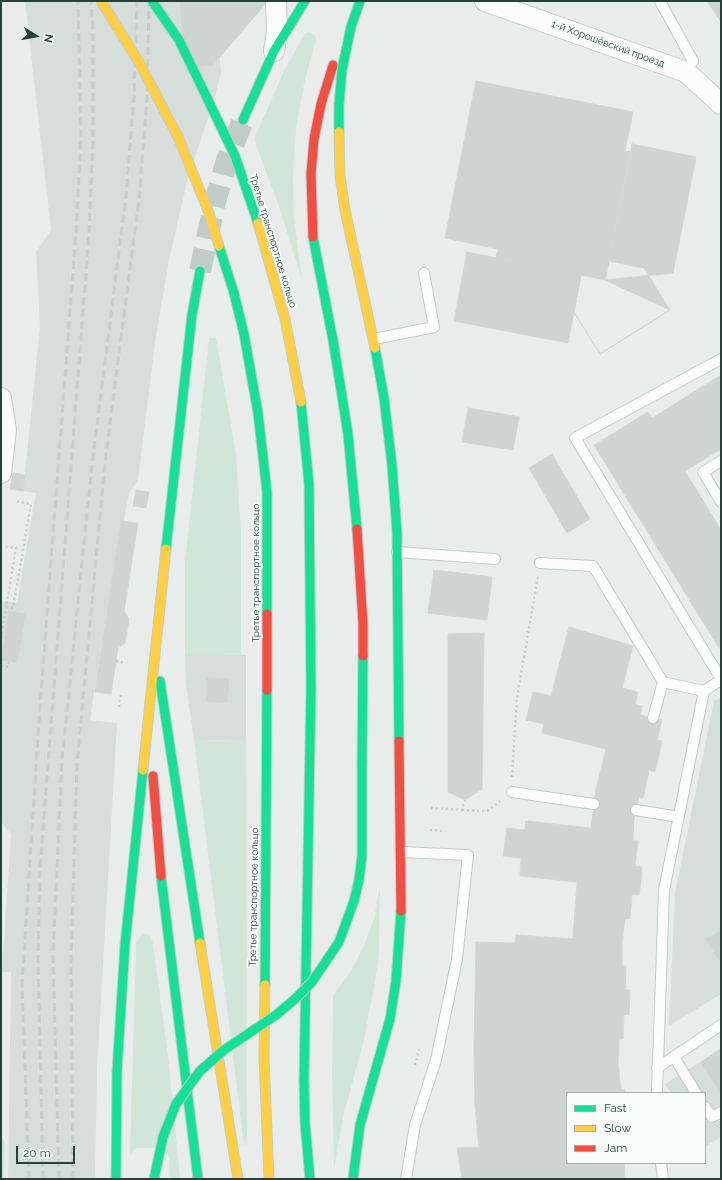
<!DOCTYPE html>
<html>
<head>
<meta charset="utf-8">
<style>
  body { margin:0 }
  #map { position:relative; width:722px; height:1180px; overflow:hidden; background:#e8edeb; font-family:Raleway,sans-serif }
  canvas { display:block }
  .frame { position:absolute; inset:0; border:2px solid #24423a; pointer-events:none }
  .legend { position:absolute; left:566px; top:1092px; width:140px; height:72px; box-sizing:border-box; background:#f7fbf9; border:1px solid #a3b1ad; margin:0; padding:5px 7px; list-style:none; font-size:12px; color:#24423a }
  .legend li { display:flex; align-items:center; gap:8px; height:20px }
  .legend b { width:20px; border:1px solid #a3b1ad }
  .north { position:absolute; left:16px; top:16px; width:40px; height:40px; -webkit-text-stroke:3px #f7fbf9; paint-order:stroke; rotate:101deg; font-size:11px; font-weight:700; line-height:16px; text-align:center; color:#24423a }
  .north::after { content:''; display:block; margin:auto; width:14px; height:18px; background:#24423a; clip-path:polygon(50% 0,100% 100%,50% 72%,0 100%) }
  .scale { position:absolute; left:16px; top:1146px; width:59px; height:18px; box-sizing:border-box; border:2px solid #24423a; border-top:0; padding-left:5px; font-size:12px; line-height:14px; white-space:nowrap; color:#24423a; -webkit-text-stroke:3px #f7fbf9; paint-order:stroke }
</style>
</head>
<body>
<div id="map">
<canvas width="722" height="1180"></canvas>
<div class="frame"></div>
<ul class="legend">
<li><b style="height:5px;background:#16e098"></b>Fast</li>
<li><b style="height:5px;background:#ffcf43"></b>Slow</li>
<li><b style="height:5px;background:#f24e42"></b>Jam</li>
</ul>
<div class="north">N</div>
<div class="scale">20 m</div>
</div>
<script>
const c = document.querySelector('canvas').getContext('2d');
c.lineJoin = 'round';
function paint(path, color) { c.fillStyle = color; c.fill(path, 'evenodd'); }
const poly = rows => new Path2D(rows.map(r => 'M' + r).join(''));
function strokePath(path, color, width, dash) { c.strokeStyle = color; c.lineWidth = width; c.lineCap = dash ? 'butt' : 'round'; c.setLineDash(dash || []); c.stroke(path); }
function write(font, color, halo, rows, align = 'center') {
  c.font = font + ' Raleway,sans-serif'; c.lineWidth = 4; c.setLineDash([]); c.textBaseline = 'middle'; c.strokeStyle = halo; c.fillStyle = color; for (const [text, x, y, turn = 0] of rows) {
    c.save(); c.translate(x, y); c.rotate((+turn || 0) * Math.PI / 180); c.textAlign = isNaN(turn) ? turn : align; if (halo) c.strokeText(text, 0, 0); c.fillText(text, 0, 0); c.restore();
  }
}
const built = poly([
  [25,1,214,1,221,73,212,107,189,174,170,255,155,343,138,480,129,493,124,521,121,521,90,720,117,723,97,1070,95,1179,8,1179,11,972,2,972,11,834,1,822,1,616,3,601,17,603,36,493,23,491,40,327,36,252,51,230],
  [185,653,246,655,246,741,194,740,186,684],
  [721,697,721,994,669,1026,675,893,714,701],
  [721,1049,721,1137,705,1147,705,1093,671,1093,665,1084]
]);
const green = poly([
  [308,32,315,35,316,39,304,84,296,129,293,175,294,219,302,279,277,201,254,139,284,71,304,35],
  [209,338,216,338,236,454,241,531,241,655,185,653,185,562],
  [194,740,246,741,247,1144,244,1145],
  [380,887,379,955,375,981,364,1040,343,1117,334,1168,332,1075,333,995,349,974,363,948,374,919],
  [143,933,151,936,153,944,168,1055,180,1179,170,1179,169,1158,163,1148,136,1148,130,1154,136,943],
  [1,1136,5,1142,4,1179,1,1179]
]);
const building = poly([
  [180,1,268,1,213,65,185,67,180,1],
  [707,1,721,1,721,22,707,1],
  [476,81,633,112,625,151,631,152,605,280,670,310,600,354,574,312,581,275,496,258,498,249,445,238,476,81],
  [632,144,696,157,673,273,605,280,632,144],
  [467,252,581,275,568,343,454,321,467,252],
  [609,261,644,268,670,310,600,354,574,312,581,275,605,280,609,261],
  [721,375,721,449,685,471,721,530,721,646,719,648,594,445,648,412,652,418,721,375],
  [468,408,519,417,513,450,462,442,468,408],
  [552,454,590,519,567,533,529,468,552,454],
  [13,473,25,475,23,491,10,489,13,473],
  [136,490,149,492,146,508,133,506,136,490],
  [121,521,138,523,124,611,129,619,125,643,118,648,111,694,95,692,121,521],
  [434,570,492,577,487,620,428,613,434,570],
  [9,611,25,614,17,663,1,660,9,611],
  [569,627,633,646,622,688,638,692,635,704,642,706,640,715,662,720,657,740,662,741,655,772,649,770,643,798,639,797,634,819,633,840,638,841,635,866,642,867,641,881,639,895,632,894,630,919,625,919,622,942,622,966,626,966,625,990,630,990,629,1015,624,1014,623,1039,619,1039,618,1065,621,1090,625,1089,625,1093,567,1093,567,1163,624,1163,625,1179,462,1179,457,1148,479,1147,475,1105,474,1050,476,942,515,943,516,935,573,939,577,882,520,876,521,858,503,856,507,828,525,830,526,821,591,828,596,789,606,749,542,733,544,724,526,720,533,692,551,696,569,627],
  [484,633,482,789,465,800,448,792,448,634,484,633],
  [207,678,229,679,227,703,206,701,207,678],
  [721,930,721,963,706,939,721,930],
  [721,1049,721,1094,701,1062,721,1049]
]);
const secondaryTunnel = poly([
  [200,271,215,202,227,160,243,120]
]);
const path = poly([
  [6,607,13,608,31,504,14,501],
  [1,638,16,548,6,547],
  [116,661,125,663],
  [1,666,8,667,9,662],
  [119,707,121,694],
  [512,777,517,698,538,576],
  [431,808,462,810,465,800],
  [462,810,487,811,500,801],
  [430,830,443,831],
  [415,1065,419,1049]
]);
const lane = poly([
  [660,1,693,61,686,72],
  [374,339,434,327,424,273],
  [721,359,575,438,721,679],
  [721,461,703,472,721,502],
  [397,552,495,559],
  [540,563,593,566,663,682,704,691],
  [653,718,663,682],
  [512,792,594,804],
  [636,810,679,817],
  [401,852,468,855,457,959,436,1060,415,1125,406,1179],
  [674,1057,696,1093],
  [657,1068,721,1025],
  [657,1093,664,890,704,691,721,680],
  [705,1107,712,1117,721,1112],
  [661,1163,663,1179]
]);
const street = poly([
  [485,1,686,72,721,104],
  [274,51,277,31,276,1],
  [1,398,6,430,1,473]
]);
const fast = poly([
  [243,120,274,51,305,1],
  [339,132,339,106,342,70,351,27,360,1],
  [313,237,333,340,348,434,357,529],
  [375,348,384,398,392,465,397,532,399,741],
  [166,549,192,315,200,271],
  [160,681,200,943],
  [362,762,363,656],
  [161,876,198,1179],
  [265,985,267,690],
  [116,1179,117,1071,125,945,143,770],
  [310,1179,305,1123,304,1080,311,689],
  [353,1179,360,1125,390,1019,396,981,401,911]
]);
const slow = poly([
  [339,132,340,176,345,210,375,348],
  [143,770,166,549],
  [200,943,238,1179],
  [265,985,264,1057,269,1179]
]);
const jam = poly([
  [313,237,311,174,314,139,321,104,333,65],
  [357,529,363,624,363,656],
  [399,741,401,911],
  [153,776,161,876]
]);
const rail = poly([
  [29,1179,22,984,40,706,76,232,81,138,78,1],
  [43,1179,38,958,40,868,89,234,93,139,93,35,91,1],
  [59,1179,53,956,62,760,92,465,126,196,134,96,137,1],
  [73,1179,71,960,77,764,105,462,139,199,147,98,149,1]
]);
const fastBridge = poly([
  [152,1,179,40,235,156,258,223],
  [219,246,234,293,244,334,258,413,267,492,267,614],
  [301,402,309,484,311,689],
  [154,1179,163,1137,176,1104,200,1071,224,1050,276,1015,295,999,312,982,339,942,354,901,359,880,362,856,362,762]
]);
const slowBridge = poly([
  [101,1,139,62,179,139,209,213,219,246],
  [258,223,285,319,301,402]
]);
const jamBridge = poly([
  [267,690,267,614]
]);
const streetNames = [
  ["1-й Хорошёвский проезд",608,44,20],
  ["Третье транспортное кольцо",273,241,73],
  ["Третье транспортное кольцо",256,573,-90],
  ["Третье транспортное кольцо",254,897,-89]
];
paint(built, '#d6dedb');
paint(green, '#d1e6d8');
paint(building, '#cfd4d2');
strokePath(building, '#d1d6d4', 1);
strokePath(secondaryTunnel, '#c1cbc8', 22, [22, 11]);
strokePath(lane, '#c5cac8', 12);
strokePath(street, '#c5cac8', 22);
strokePath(fast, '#c3cbc8', 11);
strokePath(slow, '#c3cbc8', 11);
strokePath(jam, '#c3cbc8', 11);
strokePath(path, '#c3ccca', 2.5, [2, 3]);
strokePath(lane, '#fcfcfc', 10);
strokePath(street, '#fcfcfc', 20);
strokePath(fast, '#16e098', 9);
strokePath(slow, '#ffcf43', 9);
strokePath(jam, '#f24e42', 9);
strokePath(rail, '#c9cdcc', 3, [8, 4]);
strokePath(fastBridge, '#c3cbc8', 11, []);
strokePath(slowBridge, '#c3cbc8', 11, []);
strokePath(jamBridge, '#c3cbc8', 11, []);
strokePath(fastBridge, '#16e098', 9);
strokePath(slowBridge, '#ffcf43', 9);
strokePath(jamBridge, '#f24e42', 9);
write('10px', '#24423a', '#f7fbf9', streetNames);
</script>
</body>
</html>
